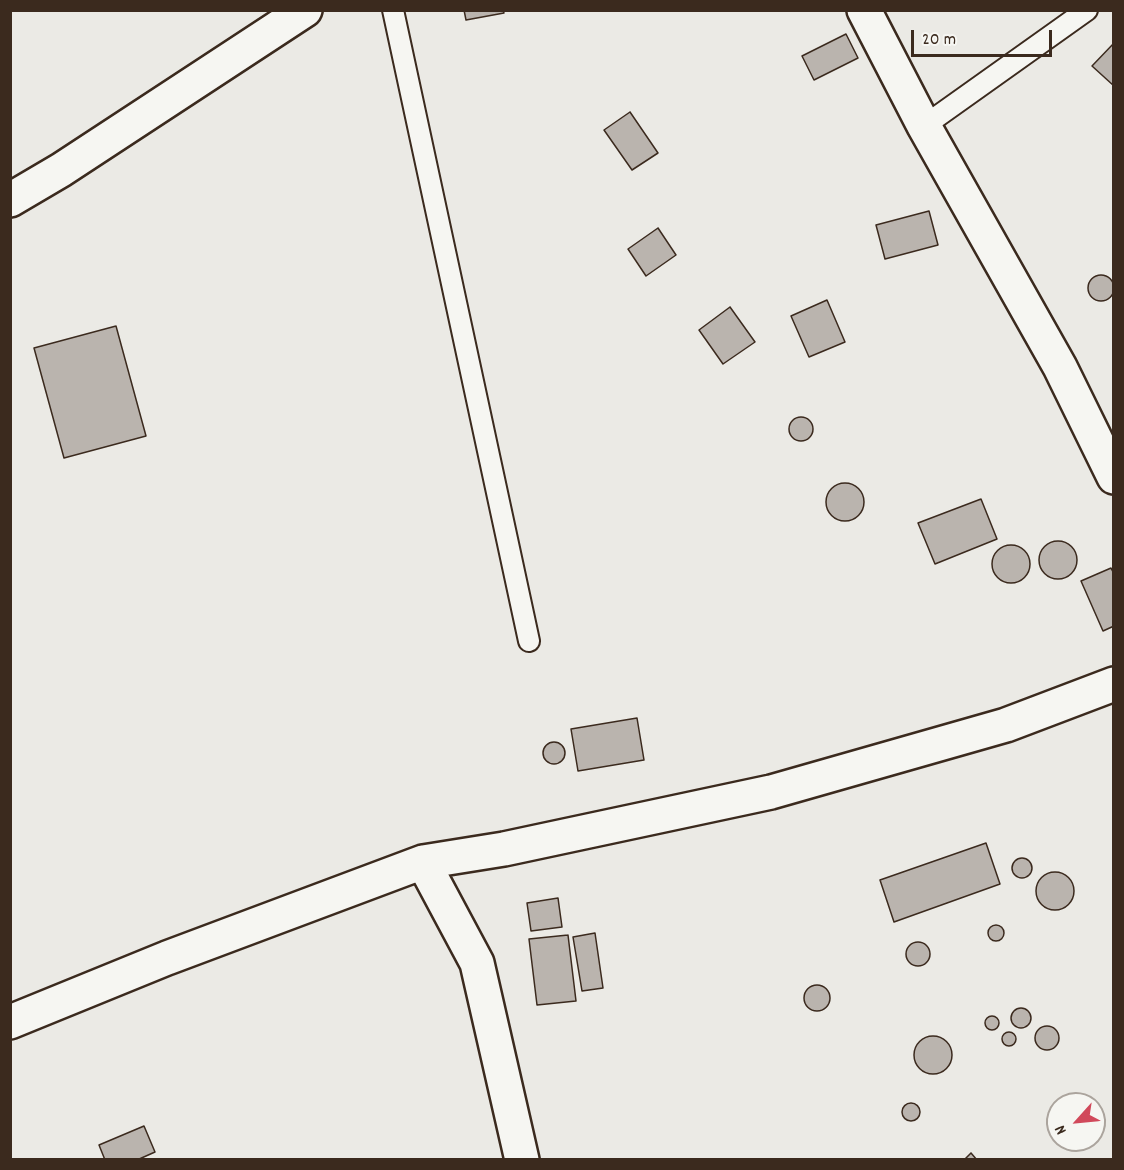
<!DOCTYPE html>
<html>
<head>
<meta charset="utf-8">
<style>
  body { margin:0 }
  #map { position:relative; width:1124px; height:1170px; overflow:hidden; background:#ebeae5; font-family:Dekko,sans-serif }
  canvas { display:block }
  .frame { position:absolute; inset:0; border:12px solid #3b2a1e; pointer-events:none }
  .north { position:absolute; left:1046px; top:1092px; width:60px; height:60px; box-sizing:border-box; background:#f6f6f2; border:2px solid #aba49d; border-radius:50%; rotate:243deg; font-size:16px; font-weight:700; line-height:24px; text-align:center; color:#3b2a1e }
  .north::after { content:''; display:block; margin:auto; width:21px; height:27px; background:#d1495b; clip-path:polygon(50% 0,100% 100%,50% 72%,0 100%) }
  .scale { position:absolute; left:911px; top:30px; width:141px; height:27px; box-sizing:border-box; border:3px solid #3b2a1e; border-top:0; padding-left:8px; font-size:18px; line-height:21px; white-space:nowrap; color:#3b2a1e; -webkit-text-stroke:4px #f6f6f2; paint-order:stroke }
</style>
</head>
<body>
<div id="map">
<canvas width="1124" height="1170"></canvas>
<div class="frame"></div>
<div class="north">N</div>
<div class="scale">20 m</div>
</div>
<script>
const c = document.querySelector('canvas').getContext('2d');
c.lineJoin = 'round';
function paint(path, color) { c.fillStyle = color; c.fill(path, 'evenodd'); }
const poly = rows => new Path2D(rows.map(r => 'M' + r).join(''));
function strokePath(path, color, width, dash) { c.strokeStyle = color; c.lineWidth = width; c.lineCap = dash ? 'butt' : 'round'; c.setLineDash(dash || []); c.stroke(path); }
const building = poly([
  [464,10,503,10,504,13,466,20,464,10],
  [846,34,858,58,814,80,802,56,846,34],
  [1114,43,1114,86,1092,66,1114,43],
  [630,112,658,153,632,170,604,130,630,112],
  [929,211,938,245,885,259,876,225,929,211],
  [658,228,676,255,646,276,628,249,658,228],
  '1088 288a13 13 0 1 1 26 0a13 13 0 1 1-26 0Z',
  [827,300,845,342,809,357,791,316,827,300],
  [730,307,755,342,723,364,699,330,730,307],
  [116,326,146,436,64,458,34,348,116,326],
  '789 429a12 12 0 1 1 24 0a12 12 0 1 1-24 0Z',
  '826 502a19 19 0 1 1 38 0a19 19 0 1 1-38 0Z',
  [981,499,997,539,935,564,918,523,981,499],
  '1039 560a19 19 0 1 1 38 0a19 19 0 1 1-38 0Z',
  '992 564a19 19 0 1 1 38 0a19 19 0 1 1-38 0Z',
  [1111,568,1114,574,1114,626,1103,631,1081,581,1111,568],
  [637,718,644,760,578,771,571,729,637,718],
  '543 753a11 11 0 1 1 22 0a11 11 0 1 1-22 0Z',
  [986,843,1000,884,894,922,880,880,986,843],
  '1012 868a10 10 0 1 1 20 0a10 10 0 1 1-20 0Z',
  '1036 891a19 19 0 1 1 38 0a19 19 0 1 1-38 0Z',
  [558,898,562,927,531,931,527,903,558,898],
  '988 933a8 8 0 1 1 16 0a8 8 0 1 1-16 0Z',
  [595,933,603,988,582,991,573,937,595,933],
  [568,935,576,1001,537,1005,529,939,568,935],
  '906 954a12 12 0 1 1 24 0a12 12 0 1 1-24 0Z',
  '804 998a13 13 0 1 1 26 0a13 13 0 1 1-26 0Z',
  '1011 1018a10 10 0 1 1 20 0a10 10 0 1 1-20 0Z',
  '985 1023a7 7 0 1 1 14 0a7 7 0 1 1-14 0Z',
  '1035 1038a12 12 0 1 1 24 0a12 12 0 1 1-24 0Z',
  '1002 1039a7 7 0 1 1 14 0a7 7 0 1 1-14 0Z',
  '914 1055a19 19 0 1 1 38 0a19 19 0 1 1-38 0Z',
  '902 1112a9 9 0 1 1 18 0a9 9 0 1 1-18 0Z',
  [144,1126,155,1152,137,1160,105,1160,99,1145,144,1126],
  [971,1153,977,1160,964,1160,971,1153]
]);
const lane = poly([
  [393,10,529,641],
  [924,126,1087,10]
]);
const street = poly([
  [864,10,924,126,1060,367,1114,477],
  [10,200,61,170,305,10],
  [423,862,477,963,522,1160],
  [10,1022,167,958,423,862,504,849,771,792,1006,725,1114,684]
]);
paint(building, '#bab4ae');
strokePath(building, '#3b2a1e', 1.5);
strokePath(lane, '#3b2a1e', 24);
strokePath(street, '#3b2a1e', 38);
strokePath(lane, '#f6f6f2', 20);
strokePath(street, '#f6f6f2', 33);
</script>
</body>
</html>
